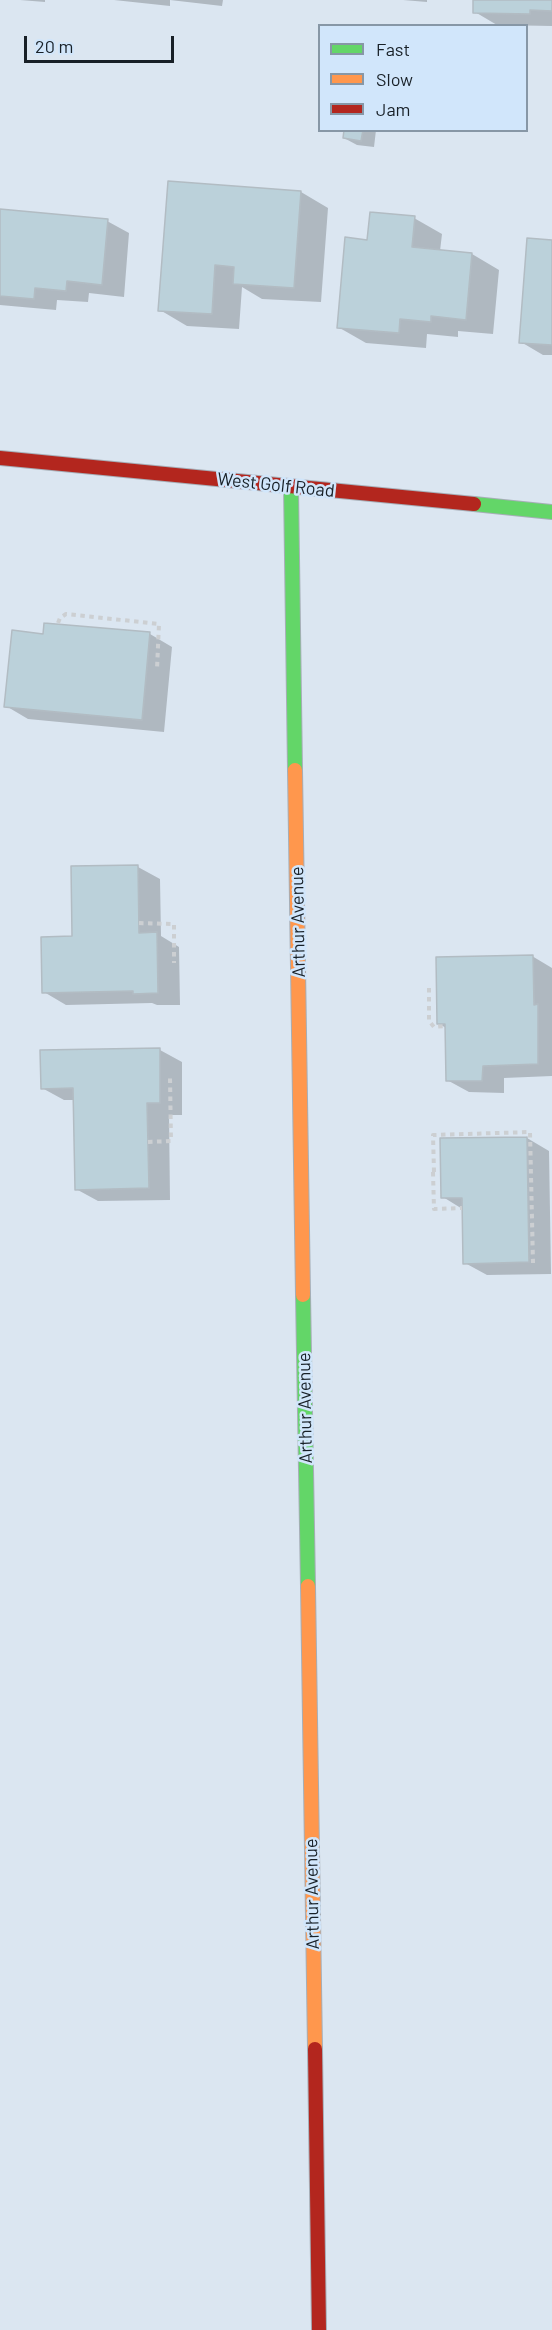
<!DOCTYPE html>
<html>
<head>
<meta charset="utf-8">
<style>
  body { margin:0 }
  #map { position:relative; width:552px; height:2330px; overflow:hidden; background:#dbe6f1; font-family:Barlow,sans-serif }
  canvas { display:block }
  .legend { position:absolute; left:318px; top:24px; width:210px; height:108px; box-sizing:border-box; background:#d1e6fb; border:2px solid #8797a6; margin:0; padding:8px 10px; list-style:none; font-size:18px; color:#182027 }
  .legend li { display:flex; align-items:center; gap:12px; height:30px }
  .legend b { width:30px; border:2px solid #8797a6 }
  .scale { position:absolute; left:24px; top:36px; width:150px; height:27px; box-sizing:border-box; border:3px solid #182027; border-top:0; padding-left:8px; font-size:18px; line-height:21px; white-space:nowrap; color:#182027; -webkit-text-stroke:4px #d1e6fb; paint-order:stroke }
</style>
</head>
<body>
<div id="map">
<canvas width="552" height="2330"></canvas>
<ul class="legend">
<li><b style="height:8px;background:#63d668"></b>Fast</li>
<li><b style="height:8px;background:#ff974d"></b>Slow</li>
<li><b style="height:8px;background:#b3261e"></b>Jam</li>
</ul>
<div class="scale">20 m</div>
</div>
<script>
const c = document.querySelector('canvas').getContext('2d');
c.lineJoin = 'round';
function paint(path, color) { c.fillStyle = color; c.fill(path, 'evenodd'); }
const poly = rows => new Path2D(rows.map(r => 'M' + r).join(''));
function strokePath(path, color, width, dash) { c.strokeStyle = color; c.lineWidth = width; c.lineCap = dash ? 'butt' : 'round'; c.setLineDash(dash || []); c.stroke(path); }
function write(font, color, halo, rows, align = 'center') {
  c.font = font + ' Barlow,sans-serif'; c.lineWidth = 5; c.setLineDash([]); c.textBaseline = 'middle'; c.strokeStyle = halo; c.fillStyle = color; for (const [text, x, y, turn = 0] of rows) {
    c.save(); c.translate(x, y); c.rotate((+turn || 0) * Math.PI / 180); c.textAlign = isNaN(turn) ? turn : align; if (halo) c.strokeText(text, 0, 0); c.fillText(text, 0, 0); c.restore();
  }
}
const shadow = poly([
  [20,0,45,0,45,2],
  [114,0,223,0,222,6,170,0,170,6],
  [403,0,427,0,427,2],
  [475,0,552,0,552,26,497,25,475,12],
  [345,130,376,130,374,147,357,145,344,138],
  [301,192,328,208,321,302,262,299,242,287,239,329,187,326,160,310],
  [0,211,107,221,129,233,124,297,89,293,88,302,57,300,56,310,0,305],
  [414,218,442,234,440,251,472,254,499,270,493,334,458,331,458,337,427,334,426,348,366,343,338,327,369,241],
  [552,241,552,355,543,355,521,342],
  [150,634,172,647,164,732,28,719,6,706,45,635],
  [138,867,160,879,161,936,179,947,180,1005,157,1005,152,1003,66,1005,44,992,74,938],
  [532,956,552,968,552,1076,504,1078,504,1093,469,1092,447,1080,446,1028,438,1023],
  [160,1050,182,1062,182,1115,169,1115,170,1200,98,1201,76,1189,75,1100,64,1100,42,1088],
  [527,1138,549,1151,551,1274,487,1275,465,1263,464,1210,443,1197]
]);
const building = poly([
  [473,0,552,0,552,11,530,10,530,14,473,13,473,0],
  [344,130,363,130,361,141,343,138,344,130],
  [168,181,301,191,294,288,233,284,234,267,215,265,212,314,158,311,168,181],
  [0,209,108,219,102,285,67,281,66,291,35,288,34,299,0,296,0,209],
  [370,212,415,216,412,247,472,253,466,320,431,316,431,322,400,319,399,333,337,328,345,237,367,240,370,212],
  [527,238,552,240,552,345,519,343,527,238],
  [44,623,150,632,142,720,4,707,12,630,43,634,44,623],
  [138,865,139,933,157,932,158,993,133,994,133,991,42,993,41,937,72,936,71,866,138,865],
  [533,955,534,1005,538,1004,538,1064,483,1066,482,1081,446,1081,445,1024,437,1024,436,957,533,955],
  [160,1048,160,1103,147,1103,149,1188,75,1190,73,1088,41,1089,40,1050,160,1048],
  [527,1137,529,1262,463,1264,462,1198,441,1198,440,1138,527,1137]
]);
const path = poly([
  [58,623,60,618,66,614,159,624,157,669],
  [139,923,174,924,174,963],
  [429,988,429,1021,434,1027,445,1026],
  [148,1142,171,1141,170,1078],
  [433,1172,434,1209,462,1208],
  [434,1172,433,1135,530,1132,533,1263]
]);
const fast = poly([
  [291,487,295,770],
  [474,504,552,512],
  [303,1295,308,1586]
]);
const slow = poly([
  [295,770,303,1295],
  [308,1586,315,2049]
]);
const jam = poly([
  [0,458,474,504],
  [315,2049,319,2330]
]);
const streetNames = [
  ["West Golf Road",276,485,6],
  ["Arthur Avenue",298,922,-91],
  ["Arthur Avenue",305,1408,-91],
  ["Arthur Avenue",312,1894,-91]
];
paint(shadow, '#0003');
paint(building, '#bbd1da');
strokePath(building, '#b2bcc3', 1.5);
strokePath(fast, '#a6aeb7', 16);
strokePath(slow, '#a6aeb7', 16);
strokePath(jam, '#a6aeb7', 16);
strokePath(path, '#cccfd2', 4, [4.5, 4.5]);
strokePath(fast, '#63d668', 14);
strokePath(slow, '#ff974d', 14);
strokePath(jam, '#b3261e', 14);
write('18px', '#182027', '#d1e6fb', streetNames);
</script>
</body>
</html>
